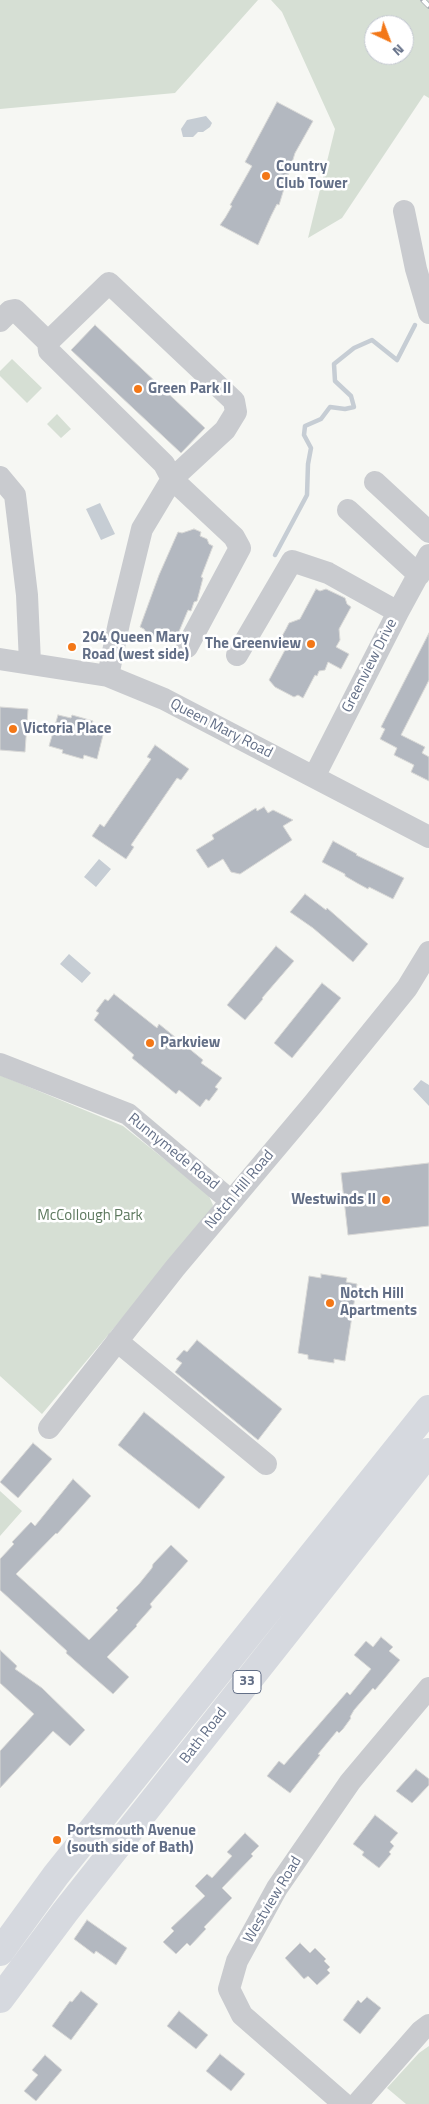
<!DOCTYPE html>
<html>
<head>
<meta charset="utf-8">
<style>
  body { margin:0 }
  #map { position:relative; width:429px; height:2104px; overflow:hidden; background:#f6f7f3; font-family:"Titillium Web",sans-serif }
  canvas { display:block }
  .north { position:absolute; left:364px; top:15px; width:50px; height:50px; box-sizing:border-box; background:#fff; border:1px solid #c1c5cf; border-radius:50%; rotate:137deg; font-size:14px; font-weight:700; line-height:20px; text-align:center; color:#636f87 }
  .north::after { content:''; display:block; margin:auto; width:18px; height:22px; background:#f37717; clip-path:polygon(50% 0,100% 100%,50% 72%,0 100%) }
</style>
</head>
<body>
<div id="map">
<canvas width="429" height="2104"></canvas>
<div class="north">N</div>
</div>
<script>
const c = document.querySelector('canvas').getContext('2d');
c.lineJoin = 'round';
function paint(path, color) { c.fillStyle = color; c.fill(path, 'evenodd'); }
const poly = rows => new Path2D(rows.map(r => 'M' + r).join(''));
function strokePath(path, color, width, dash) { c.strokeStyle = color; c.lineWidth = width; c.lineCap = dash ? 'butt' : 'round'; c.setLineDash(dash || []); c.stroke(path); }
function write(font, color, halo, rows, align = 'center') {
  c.font = font + ' "Titillium Web",sans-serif'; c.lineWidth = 5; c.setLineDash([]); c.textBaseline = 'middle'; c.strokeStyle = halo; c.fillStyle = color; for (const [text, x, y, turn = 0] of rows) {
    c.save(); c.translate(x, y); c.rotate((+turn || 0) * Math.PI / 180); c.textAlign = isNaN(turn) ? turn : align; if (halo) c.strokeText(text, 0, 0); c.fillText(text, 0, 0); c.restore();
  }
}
const green = poly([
  [0,0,258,0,175,93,0,109],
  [271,0,429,0,429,98,424,95,342,218,308,238,335,129,282,12],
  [374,25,404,25,404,55,374,55],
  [12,359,42,388,27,403,0,376,0,371],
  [57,414,71,429,61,438,47,424],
  [0,1075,123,1126,208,1194,213,1205,211,1212,42,1414,0,1376],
  [0,1491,22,1511,0,1536],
  [429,2046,429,2104,406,2104,387,2088,419,2053]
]);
const water = poly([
  [206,116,212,123,210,127,203,132,198,132,193,137,183,137,181,129,187,120],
  [100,503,115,534,101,540,86,509],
  [99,859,111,869,96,887,84,877],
  [69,954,91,973,82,983,60,964],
  [421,1080,429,1085,429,1106,413,1089]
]);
const stream = poly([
  [275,555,307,495,308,464,311,448,304,435,305,426,321,419,330,407,345,409,354,407,351,396,335,381,334,364,354,348,372,340,397,360,415,325]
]);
const building = poly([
  [277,102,313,121,295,153,279,205,277,204,271,216,258,245,220,225,225,218,232,206,230,205,252,166,245,162,277,102],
  [95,325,205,428,181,453,71,350,95,325],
  [194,529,201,532,200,536,207,539,209,544,213,546,201,577,203,578,197,601,194,602,191,611,188,610,175,641,171,639,167,641,147,634,144,629,140,627,159,575,178,532,182,533,194,529],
  [316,589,320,591,326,589,345,598,347,604,351,607,339,629,340,640,336,647,349,654,341,669,328,662,325,670,319,671,317,676,315,675,303,698,298,695,294,697,275,687,269,680,285,650,281,638,286,629,289,623,300,619,316,589],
  [429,633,429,680,401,735,425,747,422,753,429,757,429,781,411,772,414,765,394,755,397,748,380,739,385,729,381,727,429,633],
  [0,707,28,709,25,752,0,750,0,707],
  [58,715,71,718,72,715,93,721,92,724,105,727,97,759,84,755,83,759,62,753,63,750,49,746,58,715],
  [155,745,189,769,181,780,177,778,131,845,134,847,126,859,92,836,100,824,104,827,151,759,147,757,155,745],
  [264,807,268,813,273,810,293,820,283,826,292,840,240,874,231,872,223,859,208,868,196,850,214,839,212,835,256,808,257,811,264,807],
  [333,841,357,854,356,855,404,878,393,899,369,887,368,889,357,883,345,876,345,874,322,862,333,841],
  [305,894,326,910,327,908,368,944,353,962,313,928,290,912,305,894],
  [276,946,294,961,262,998,263,999,245,1020,227,1005,276,946],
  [322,983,341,998,292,1058,274,1043,322,983],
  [114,994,157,1028,159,1024,203,1060,201,1063,222,1078,215,1087,218,1089,209,1101,206,1099,200,1107,179,1090,176,1094,132,1058,134,1055,94,1020,99,1013,96,1011,105,999,108,1001,114,994],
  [429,1163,429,1226,348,1235,341,1173,429,1163],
  [321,1274,347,1278,346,1282,357,1284,345,1361,334,1359,334,1363,308,1359,308,1355,298,1353,309,1276,321,1278,321,1274],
  [197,1340,282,1409,258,1440,175,1372,182,1363,176,1359,184,1350,187,1352,197,1340],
  [144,1412,225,1477,199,1509,118,1445,144,1412],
  [33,1443,52,1459,18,1498,0,1482,33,1443],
  [73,1479,91,1496,57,1534,56,1533,16,1574,89,1640,118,1610,116,1608,139,1584,152,1568,153,1564,171,1545,188,1561,150,1604,152,1607,136,1625,137,1626,107,1657,129,1677,113,1694,66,1653,67,1651,0,1590,0,1559,14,1544,12,1542,31,1522,35,1526,73,1479],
  [381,1637,393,1647,389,1651,400,1660,375,1690,373,1688,354,1710,350,1717,351,1718,343,1729,339,1733,337,1731,318,1754,320,1755,290,1793,267,1776,279,1761,284,1765,347,1692,350,1695,371,1669,354,1655,366,1641,373,1647,381,1637],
  [0,1650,17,1666,15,1669,42,1688,85,1730,70,1746,53,1731,0,1788,0,1751,34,1714,0,1683,0,1650],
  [416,1769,429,1779,429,1785,412,1803,396,1791,416,1769],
  [375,1815,398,1833,390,1842,394,1846,389,1852,391,1854,379,1868,362,1855,364,1852,353,1844,375,1815],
  [245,1833,259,1846,251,1854,253,1856,222,1888,232,1898,204,1927,206,1929,190,1946,187,1943,176,1954,163,1942,174,1931,171,1928,205,1896,195,1886,207,1874,212,1878,232,1856,227,1852,245,1833],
  [87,1920,127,1948,116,1965,96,1951,94,1954,74,1939,87,1920],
  [300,1943,310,1953,315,1948,326,1959,324,1961,330,1967,327,1970,330,1973,317,1985,308,1976,304,1979,285,1958,300,1943],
  [81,1991,98,2004,71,2040,52,2026,70,2001,72,2002,81,1991],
  [367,1997,381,2008,360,2034,343,2020,358,2000,361,2003,367,1997],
  [179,2011,208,2035,196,2049,167,2026,179,2011],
  [220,2054,245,2074,231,2091,206,2071,220,2054],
  [45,2055,62,2070,36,2101,24,2091,38,2075,32,2070,45,2055]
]);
const minor = poly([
  [404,211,416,269,429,313],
  [0,321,10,311,15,310,48,342],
  [0,477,15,495,27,595,30,663],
  [375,482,429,532],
  [348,510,419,575],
  [237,655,292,561,328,573,398,612],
  [0,659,108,676,164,699,429,837],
  [108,676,119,623,142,529,172,479,225,430,236,412,234,401,109,283,48,342,49,351,164,464,172,479,234,537,240,548,187,647],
  [314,777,398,612,429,555],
  [0,1064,128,1114,231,1201],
  [117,1341,266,1464],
  [49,1428,175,1268,313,1104,407,988,429,952],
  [344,2104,242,2015,229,1989,237,1961,277,1888,350,1782,429,1688],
  [357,2104,421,2031,429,2025]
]);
const major = poly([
  [0,1952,56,1875,429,1409],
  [0,1999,65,1912,429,1452]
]);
const rail = poly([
  [423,0,429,6]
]);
const markers = [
  [266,176,5,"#f37717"],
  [138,389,5,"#f37717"],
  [311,644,5,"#f37717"],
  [72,647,5,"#f37717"],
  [13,729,5,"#f37717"],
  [150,1043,5,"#f37717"],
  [386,1200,5,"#f37717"],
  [330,1303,5,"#f37717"],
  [57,1840,5,"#f37717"]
];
const shields = [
  [247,1682,28]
];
const shieldNames = [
  ["33",247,1682]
];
const poiNames = [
  ["Country",276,167],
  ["Club Tower",276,184],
  ["Green Park II",148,389],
  ["204 Queen Mary",82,638],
  ["Road (west side)",82,655],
  ["The Greenview",301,644,"right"],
  ["Victoria Place",23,729],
  ["Parkview",160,1043],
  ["Westwinds II",376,1200,"right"],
  ["Notch Hill",340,1294],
  ["Apartments",340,1311],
  ["Portsmouth Avenue",67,1831],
  ["(south side of Bath)",67,1848]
];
const streetNames = [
  ["Greenview Drive",370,666,-63],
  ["Queen Mary Road",221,729,27],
  ["Runnymede Road",173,1152,39],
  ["Notch Hill Road",240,1190,-50],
  ["Bath Road",204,1736,-52],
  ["Westview Road",273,1900,-59]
];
const parkNames = [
  ["McCollough Park",90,1216]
];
paint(green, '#d6dfd4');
paint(water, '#c6cdd4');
strokePath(stream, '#c6cdd4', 4.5);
paint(building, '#b3b8c0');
strokePath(building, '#d8d8d6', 1);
strokePath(minor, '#c9cbcf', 22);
strokePath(major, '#d6d9df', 28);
strokePath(rail, '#a8acb3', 5.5);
strokePath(rail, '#fff', 4, [11]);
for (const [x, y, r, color] of markers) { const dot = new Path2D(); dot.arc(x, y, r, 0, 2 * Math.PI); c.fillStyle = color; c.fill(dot); strokePath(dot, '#fff', 2); }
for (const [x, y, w] of shields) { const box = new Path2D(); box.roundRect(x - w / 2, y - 11.5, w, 23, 4); c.fillStyle = '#fff'; c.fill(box); strokePath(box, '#636f87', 1); }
write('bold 14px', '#636f87', null, shieldNames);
write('bold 15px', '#636f87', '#fff', poiNames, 'left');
write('15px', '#636f87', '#fff', streetNames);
write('15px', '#5e795f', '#fff', parkNames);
</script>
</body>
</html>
